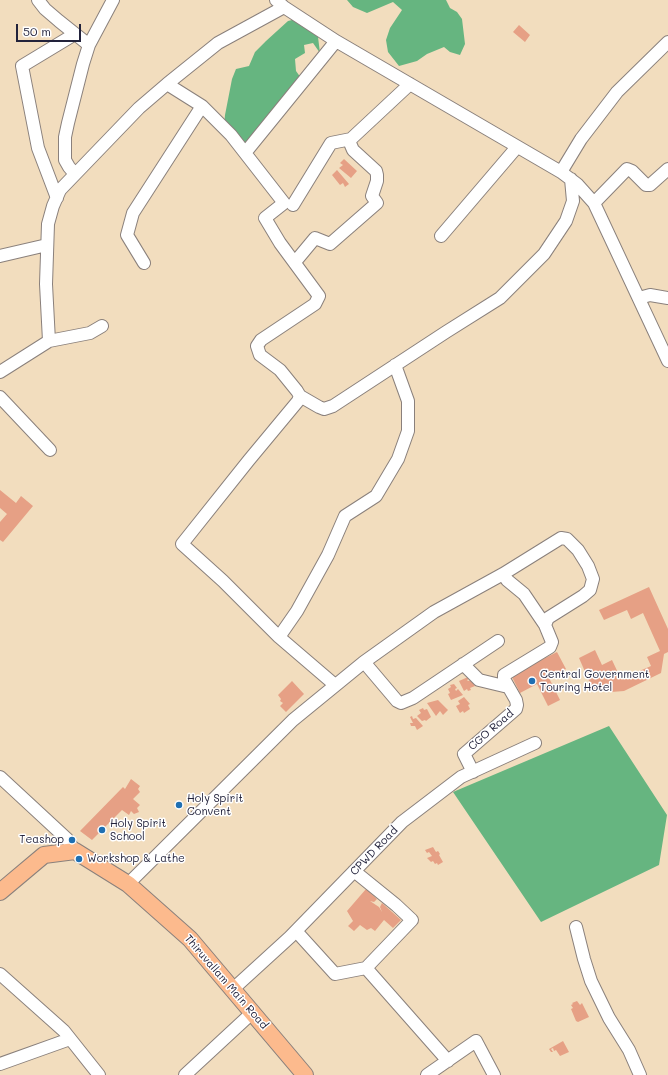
<!DOCTYPE html>
<html>
<head>
<meta charset="utf-8">
<style>
  body { margin:0 }
  #map { position:relative; width:668px; height:1075px; overflow:hidden; background:#f2ddbe; font-family:Mali,sans-serif }
  canvas { display:block }
  .scale { position:absolute; left:16px; top:24px; width:65px; height:18px; box-sizing:border-box; border:2px solid #22223b; border-top:0; padding-left:5px; font-size:12px; line-height:14px; white-space:nowrap; color:#22223b; -webkit-text-stroke:3px #fff; paint-order:stroke }
</style>
</head>
<body>
<div id="map">
<canvas width="668" height="1075"></canvas>
<div class="scale">50 m</div>
</div>
<script>
const c = document.querySelector('canvas').getContext('2d');
c.lineJoin = 'round';
function paint(path, color) { c.fillStyle = color; c.fill(path, 'evenodd'); }
const poly = rows => new Path2D(rows.map(r => 'M' + r).join(''));
function strokePath(path, color, width, dash) { c.strokeStyle = color; c.lineWidth = width; c.lineCap = dash ? 'butt' : 'round'; c.setLineDash(dash || []); c.stroke(path); }
function write(font, color, halo, rows, align = 'center') {
  c.font = font + ' Mali,sans-serif'; c.lineWidth = 3; c.setLineDash([]); c.textBaseline = 'middle'; c.strokeStyle = halo; c.fillStyle = color; for (const [text, x, y, turn = 0] of rows) {
    c.save(); c.translate(x, y); c.rotate((+turn || 0) * Math.PI / 180); c.textAlign = isNaN(turn) ? turn : align; if (halo) c.strokeText(text, 0, 0); c.fillText(text, 0, 0); c.restore();
  }
}
const forest = poly([
  [347,0,446,0,450,8,457,12,462,19,465,44,460,55,450,52,444,47,427,54,417,61,399,66,388,52,386,40,390,28,402,10,393,2,367,13,353,7],
  [296,19,310,27,318,37,320,53,313,43,304,45,305,53,295,59,296,71,301,78,254,150,253,157,224,126,225,115,232,79,236,69,249,66,255,52,266,41,288,21],
  [609,726,667,815,659,865,541,922,453,792]
]);
const building = poly([
  [519,25,530,35,525,42,513,32],
  [344,159,357,171,351,178,339,168,343,165,340,163],
  [337,170,349,184,345,187,343,183,340,185,332,175],
  [0,490,16,503,21,496,33,506,3,542,0,540,0,522,7,514,0,508],
  [649,587,668,629,668,652,664,654,661,673,624,691,611,692,607,684,593,690,579,658,595,650,602,665,612,660,621,679,651,666,647,657,660,651,643,613,631,619,627,610,604,620,599,610],
  [557,652,566,669,549,678,560,700,548,706,537,684,520,693,511,675],
  [468,677,469,679,467,680,468,681,471,680,475,686,470,688,471,690,468,691,467,689,464,691,459,681],
  [292,681,304,694,286,712,280,706,283,703,280,701,281,699,278,695],
  [454,684,457,688,455,689,456,691,458,689,463,695,451,700,448,694,450,693,448,689,451,687,450,685],
  [464,697,470,704,468,705,470,709,464,713,463,711,460,713,456,706,460,704,458,701],
  [438,700,448,710,443,715,440,711,436,716,427,703],
  [423,708,424,710,427,709,431,717,426,721,425,720,422,721,417,716,421,713,419,710],
  [412,716,413,719,416,718,423,726,417,730,415,726,411,726,410,723,413,723,410,717],
  [131,779,140,786,138,789,140,792,133,799,140,805,137,808,139,812,134,814,131,811,129,815,122,810,92,840,80,831,123,787,125,789],
  [433,847,436,852,438,851,440,854,439,855,443,862,438,865,437,863,435,864,433,861,431,862,427,858,432,856,429,852,427,853,425,850],
  [366,889,377,899,374,902,370,901,379,907,382,912,380,907,382,903,401,920,393,928,384,920,375,931,371,928,367,930,360,925,354,931,348,926,353,921,347,911],
  [577,1001,580,1005,582,1003,589,1017,578,1022,576,1021,571,1009,573,1008,571,1005,573,1004,572,1003],
  [563,1041,569,1052,560,1056,556,1050,554,1051,553,1048,551,1049,553,1052,551,1052,549,1049]
]);
const minor = poly([
  [38,0,45,9,59,21,89,45],
  [276,0,284,7,336,41,561,172,577,184,594,203,668,361],
  [284,7,218,43,167,84,202,106,231,135,284,203,265,218,280,243,319,296,315,304,261,340,257,346,260,355,280,370,297,391,300,396,298,401,249,460,182,544,223,581,279,637,335,685],
  [245,153,336,41],
  [561,172,581,139,617,92,668,42],
  [75,174,69,167,65,160,65,137,68,123,83,64,89,45,113,0],
  [57,198,38,148,22,66,75,34],
  [594,203,627,169,632,171,646,185,650,185,668,169],
  [293,205,331,143,351,139],
  [441,236,517,147],
  [0,256,47,245],
  [295,262,315,238,330,244,377,203,372,196,377,181,377,175,376,171,353,150,350,143,351,139,410,84],
  [144,263,127,235,133,213,202,106],
  [639,298,650,295,668,298],
  [49,341,46,284,48,224,53,206,60,190,139,108,167,84],
  [0,372,49,341,90,333,102,326],
  [300,396,319,407,324,409,333,406,446,332,500,298,544,254,566,221,573,201,571,179],
  [0,397,50,450],
  [503,574,507,580,524,594,545,625],
  [279,637,297,611,328,555,345,516,376,496,398,459,408,431,408,401,395,365],
  [364,662,397,701,401,703,413,698,498,641],
  [463,664,479,680,508,687],
  [0,777,67,839,75,851],
  [128,884,293,720,364,662,434,612,503,574,561,538,567,539,578,550,588,566,593,579,590,590,583,596,548,618,545,625,552,642,550,647,504,675,504,679,516,700,517,705,516,709,464,754,473,772],
  [576,927,584,959,591,981,609,1018,629,1050,640,1075],
  [296,931,335,974,366,968,412,920,396,905,354,871],
  [366,968,448,1061],
  [0,974,64,1031,99,1075],
  [233,989,290,937,402,822,461,777,535,743],
  [0,1064,70,1039],
  [185,1075,253,1012],
  [427,1075,476,1041,494,1075]
]);
const major = poly([
  [0,892,44,855,75,851,128,884,190,939,305,1075]
]);
const markers = [
  [532,681,4,"#1f6fb2"],
  [179,805,4,"#1f6fb2"],
  [102,830,4,"#1f6fb2"],
  [72,840,4,"#1f6fb2"],
  [79,859,4,"#1f6fb2"]
];
const poiNames = [
  ["Central Government",540,675],
  ["Touring Hotel",540,688],
  ["Holy Spirit",187,799],
  ["Convent",187,812],
  ["Holy Spirit",110,824],
  ["School",110,837],
  ["Teashop",64,840,"right"],
  ["Workshop & Lathe",87,859]
];
const streetNames = [
  ["CGO Road",491,730,-41],
  ["CPWD Road",374,851,-46],
  ["Thiruvallam Main Road",226,982,49]
];
paint(forest, '#66b580');
paint(building, '#e6a085');
strokePath(minor, '#8a807c', 14);
strokePath(major, '#8a807c', 18);
strokePath(minor, '#fff', 12);
strokePath(major, '#fcba8d', 16);
for (const [x, y, r, color] of markers) { const dot = new Path2D(); dot.arc(x, y, r, 0, 2 * Math.PI); c.fillStyle = color; c.fill(dot); strokePath(dot, '#fff', 1.5); }
write('11px', '#22223b', '#fff', poiNames, 'left');
write('11px', '#22223b', '#fff', streetNames);
</script>
</body>
</html>
